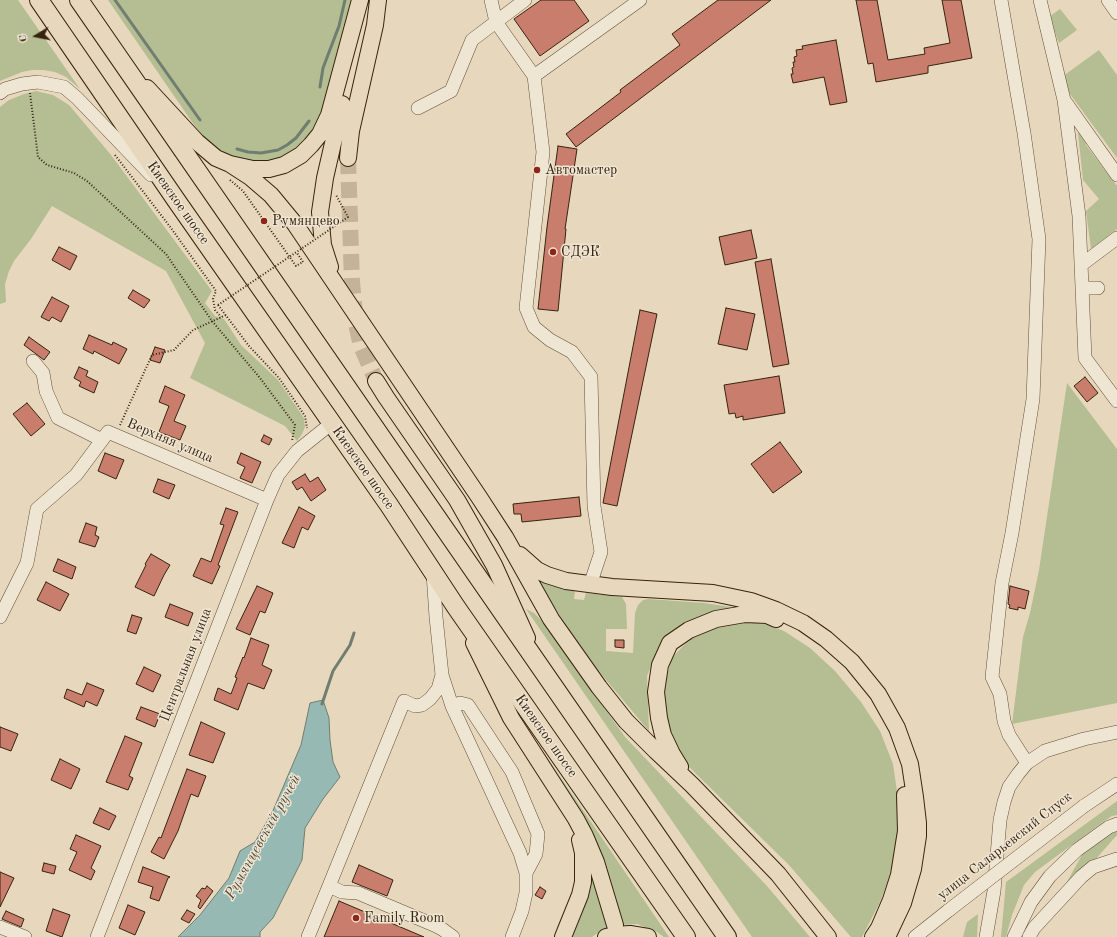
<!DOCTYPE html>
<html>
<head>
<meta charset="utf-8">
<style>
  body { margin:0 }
  #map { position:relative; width:1117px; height:937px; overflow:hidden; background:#e7d7bc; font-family:"Old Standard TT",serif }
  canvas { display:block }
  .north { position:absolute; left:16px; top:16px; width:40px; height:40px; -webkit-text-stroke:3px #efe5d3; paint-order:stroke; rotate:260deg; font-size:11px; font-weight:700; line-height:16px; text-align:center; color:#36240f }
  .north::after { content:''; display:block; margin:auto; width:14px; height:18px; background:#36240f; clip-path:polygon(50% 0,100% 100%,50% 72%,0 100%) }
</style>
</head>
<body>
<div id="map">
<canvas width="1117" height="937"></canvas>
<div class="north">С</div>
</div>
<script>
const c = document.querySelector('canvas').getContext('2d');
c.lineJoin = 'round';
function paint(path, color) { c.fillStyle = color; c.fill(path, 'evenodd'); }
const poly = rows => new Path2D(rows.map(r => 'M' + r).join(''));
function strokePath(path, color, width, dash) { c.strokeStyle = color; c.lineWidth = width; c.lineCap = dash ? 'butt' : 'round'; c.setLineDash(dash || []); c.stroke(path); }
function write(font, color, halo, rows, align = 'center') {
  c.font = font + ' "Old Standard TT",serif'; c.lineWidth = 3; c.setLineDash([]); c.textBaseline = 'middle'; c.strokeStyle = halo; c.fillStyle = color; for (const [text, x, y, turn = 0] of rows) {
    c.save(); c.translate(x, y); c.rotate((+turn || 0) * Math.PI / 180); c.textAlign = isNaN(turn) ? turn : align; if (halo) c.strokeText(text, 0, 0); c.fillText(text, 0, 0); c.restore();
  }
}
const green = poly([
  [0,0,18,0,80,89,66,77,55,72,43,70,32,70,22,72,0,81],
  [108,0,353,0,320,119,310,136,292,153,275,160,260,162,239,159,226,154,216,148,203,136,192,122],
  [1060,9,1077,30,1059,43,1049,17],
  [1099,50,1117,75,1117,158,1059,79],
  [36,91,53,95,69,105,111,155,212,291,205,303,215,316,224,319,241,345,278,380,304,418,305,427,302,434,297,441,285,426,190,378,205,343,166,271,52,206,31,239,14,261,9,271,5,284,6,302,0,304,0,107,9,100,24,94],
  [1081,131,1085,137,1086,145,1117,186,1117,229,1091,249,1086,211,1099,199,1083,180,1078,133],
  [1067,383,1117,449,1117,703,1012,724,1023,637,1030,613,1039,570],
  [536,580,575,591,574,599,584,600,586,593,622,597,626,604,627,629,606,629,606,651,633,653,635,613,638,605,643,600,648,599,704,603,738,608,656,655,647,676,649,731,591,662],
  [526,609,534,613,545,624,625,737,767,886,810,937,752,937],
  [737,621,765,624,784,631,810,648,835,671,861,702,880,731,893,764,898,798,898,834,892,867,887,883,880,902,862,937,851,937,789,865,680,758,670,738,663,704,666,679,672,658,683,646,699,633,723,623],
  [528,730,585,813,669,937,664,937,657,932,637,924,624,925,607,874,588,826],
  [1117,801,1117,815,1112,816,1103,822,1035,872,1024,885,1012,915,1006,937,1001,937,1006,882],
  [1117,826,1117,835,1064,895,1063,891,1068,880,1083,853],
  [592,870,608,929,596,934,592,937,571,937,581,916,590,891],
  [978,914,977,937,963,937,967,922]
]);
const water = poly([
  [323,700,329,718,330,740,333,762,340,777,323,799,305,828,302,860,273,918,260,932,260,937,178,937,200,915,229,878,240,851,255,842,272,813,301,745,310,703,323,700]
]);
const stream = poly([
  [115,0,200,120],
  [320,87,323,68,339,26,345,0],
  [237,149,248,152,261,153,278,150,287,145,296,138,309,121],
  [322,704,333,671,350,645,354,633]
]);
const building = poly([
  [541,0,574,0,589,21,540,56,514,19,541,0],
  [718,0,771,0,576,147,566,134,621,92,620,90,680,45,672,34,718,0],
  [856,0,877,0,888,60,925,54,924,48,950,43,942,0,961,0,972,58,928,66,928,73,876,82,873,63,868,64,856,0],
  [836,40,847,102,830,105,824,77,793,83,791,74,793,74,792,68,794,67,793,62,795,62,794,57,797,56,796,50,803,49,802,46,836,40],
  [558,146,577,149,565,229,566,229,558,311,538,309,547,227,558,146],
  [751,230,757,258,725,265,719,237,751,230],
  [59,247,77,256,70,270,52,260,59,247],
  [771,259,789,364,773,367,755,262,771,259],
  [133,290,150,300,144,308,128,298,133,290],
  [52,297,69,306,61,322,52,317,49,321,41,317,52,297],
  [726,308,755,314,747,350,718,344,726,308],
  [640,310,657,314,617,506,603,503,640,310],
  [89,335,112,345,113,342,127,349,119,364,94,351,93,354,83,349,89,335],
  [29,337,50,352,44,360,24,345,29,337],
  [155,347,165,350,160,363,150,360,155,347],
  [79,367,88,371,86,376,98,382,94,393,79,386,81,382,74,378,79,367],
  [779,376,785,413,743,420,743,416,736,418,735,413,729,414,724,385,779,376],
  [1085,377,1098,393,1087,402,1074,386,1085,377],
  [165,386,185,395,174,421,186,426,180,440,159,432,169,406,159,402,165,386],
  [27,403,45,424,31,436,13,414,27,403],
  [264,435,272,439,269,445,261,441,264,435],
  [780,442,802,472,773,493,751,464,780,442],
  [105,453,124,460,116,479,98,471,105,453],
  [241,453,261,462,252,483,240,478,245,467,237,463,241,453],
  [305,474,310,482,318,477,326,490,311,501,302,487,297,490,292,482,305,474],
  [158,479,175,485,169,499,153,492,158,479],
  [579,497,581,516,522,522,521,514,514,514,513,504,579,497],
  [299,507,315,516,308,530,302,527,294,548,282,543,299,507],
  [226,508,238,512,218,565,220,566,212,584,193,576,201,558,211,562,224,525,220,524,226,508],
  [86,523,97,527,95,535,99,537,95,547,79,542,86,523],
  [151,554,170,565,164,575,154,596,135,587,146,565,145,564,151,554],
  [58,559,76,567,72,579,53,571,58,559],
  [46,582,69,594,60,611,37,600,46,582],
  [257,586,273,593,265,613,260,611,250,635,236,629,257,586],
  [1010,586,1029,591,1025,609,1018,607,1018,610,1009,608,1010,605,1008,604,1010,586],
  [170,604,193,613,188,626,165,617,170,604],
  [132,615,142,618,136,634,127,631,132,615],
  [251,638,269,645,262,665,272,670,264,689,248,683,238,710,214,700,218,688,231,694,237,678,235,677,243,657,244,658,251,638],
  [615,640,624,640,624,648,615,647,615,640],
  [144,667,161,675,153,692,136,684,144,667],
  [87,683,104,690,97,706,86,701,84,707,64,698,67,689,82,695,87,683],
  [141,707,160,714,155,727,136,719,141,707],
  [201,722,225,733,213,763,189,755,201,722],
  [0,727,18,734,11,751,0,747,0,727],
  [125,736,142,743,129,776,133,778,128,790,106,782,125,736],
  [60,759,80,769,71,789,51,780,60,759],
  [187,769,206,776,198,797,191,794,178,831,164,859,151,852,159,837,161,838,187,769],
  [100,808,116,816,109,830,93,823,100,808],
  [76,835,101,846,91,868,95,871,91,880,69,870,77,852,70,849,76,835],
  [44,863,56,866,54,874,42,871,44,863],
  [359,865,393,880,387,896,352,882,359,865],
  [143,867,170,877,168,878,159,901,150,898,153,887,138,882,143,867],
  [0,872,14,878,0,907,0,872],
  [207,886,213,891,200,909,198,907,201,900,196,896,202,888,205,889,207,886],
  [540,887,546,891,542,899,535,895,540,887],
  [339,901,424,937,324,937,339,901],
  [128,905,145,912,135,935,119,928,128,905],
  [53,909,70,915,62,937,46,931,53,909],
  [187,910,195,914,189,923,181,919,187,910],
  [6,911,24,919,21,927,2,919,6,911]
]);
const majorTunnel = poly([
  [348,158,352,282,356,324,361,346,376,381]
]);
const path = poly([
  [30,93,38,157,47,165,74,173,87,181,166,254,212,321,260,378,295,425,292,441],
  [115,155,171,228,216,291,213,299,215,310,221,317],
  [230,180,243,191,296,266,303,262,297,253],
  [335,226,348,217,336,195],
  [218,305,249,346,279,378,305,416,307,428],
  [120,425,152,355,174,350,193,330,226,315]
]);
const minor = poly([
  [491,0,496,22,534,76],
  [1001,0,1024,133,1039,239,1033,399,1012,533,1002,583,992,677,1000,694,1004,721,1009,735,1027,763],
  [1040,0,1064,100,1117,175],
  [1108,0,1117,13],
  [0,93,5,89,22,84,38,82,64,87,77,98,151,175],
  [1064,100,1079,216,1085,358,1117,401],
  [418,108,451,91,472,40,525,0],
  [1081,265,1117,238],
  [1082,288,1098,288],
  [33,361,43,373,46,391,58,418,102,440],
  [433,573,436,617,442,675,452,706,520,853,526,873,526,893,522,911,512,937],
  [590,585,601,552,594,506,591,377,572,352,550,340,534,327,526,308,543,152,534,76,640,0],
  [0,617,27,563,37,509,76,475,108,432,267,500],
  [452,706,460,703,468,705,512,772,538,834,536,854,526,873],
  [1084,806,1117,784],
  [329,886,404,701,415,706,422,705,430,699,438,689,442,675],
  [0,927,25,937],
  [97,937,267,500,278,475,297,451,332,423],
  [308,937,329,886,342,892,358,893,434,925,442,929,453,937],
  [915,937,949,910],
  [986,937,994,891,1000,820,1004,802,1009,787,1018,774,1027,763,1045,751,1084,739,1117,732],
  [1014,937,1031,902,1050,876,1077,850,1109,827,1117,824],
  [1029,937,1034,928,1081,877,1093,867,1117,859]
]);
const major = poly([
  [147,88,197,142,216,158,230,164,253,169,269,169,284,165,301,155,311,145,320,134,329,115,360,0],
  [348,158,351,131,375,25,378,0],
  [230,164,250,177,271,195,295,224,479,497,505,537,551,619,599,687,626,721,656,751,692,785,778,874,828,937],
  [330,267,323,245,320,212,325,178,342,104],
  [376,381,386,397,457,500,494,565,527,638],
  [520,555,537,570,547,575,566,581,612,587,713,593,751,601,776,610,803,623,826,639,852,662,878,694,897,728,910,764,915,797,918,823,918,836,913,869,903,903,887,937],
  [474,643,511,718,576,819,585,836,596,862,615,925],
  [680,767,672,754,663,735,659,718,656,692,660,665,670,643,689,630,716,619,745,614,767,615,776,619],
  [563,937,580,895,583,882,583,853,580,840],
  [606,937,615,935,630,934,648,937],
  [873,937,879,928,891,900,899,875,906,831,905,795]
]);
const highway = poly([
  [39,0,176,200,389,505,456,607,686,937],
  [79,0,727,937]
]);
const pathBridge = poly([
  [218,305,335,226]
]);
const minorBridge = poly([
  [949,910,1084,806]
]);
const markers = [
  [537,170,4,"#8f2418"],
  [264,221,4,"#8f2418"],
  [553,252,4,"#8f2418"],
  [356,918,4,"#8f2418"]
];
const poiNames = [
  ["Автомастер",545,170],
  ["Румянцево",272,221],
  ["СДЭК",561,252],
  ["Family Room",364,918]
];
const streetNames = [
  ["Киевское шоссе",178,203,55],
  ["Верхняя улица",170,441,23],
  ["Киевское шоссе",363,468,55],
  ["Центральная улица",186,665,-69],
  ["Киевское шоссе",546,736,55],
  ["улица Саларьевский Спуск",1005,846,-38]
];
const waterNames = [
  ["Румянцевский ручей",263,837,-61]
];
paint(green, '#b4be92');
paint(water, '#97b9b3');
strokePath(water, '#707d71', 1);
strokePath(stream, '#707d71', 3);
paint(building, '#c97d6c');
strokePath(building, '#36240f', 1);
strokePath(majorTunnel, '#c4b399', 16, [16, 8]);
strokePath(minor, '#62513a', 14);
strokePath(major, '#36240f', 18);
strokePath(highway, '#36240f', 20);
strokePath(path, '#36240f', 2, [1, 2]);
strokePath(minor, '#efe5d3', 13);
strokePath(major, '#e7d7bc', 16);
strokePath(highway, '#e7d7bc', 18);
strokePath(minorBridge, '#62513a', 14, []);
strokePath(pathBridge, '#36240f', 2, [1, 2]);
strokePath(minorBridge, '#efe5d3', 13);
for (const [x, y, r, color] of markers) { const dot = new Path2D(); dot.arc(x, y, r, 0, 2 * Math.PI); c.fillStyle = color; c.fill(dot); strokePath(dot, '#efe5d3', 1.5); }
write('14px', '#36240f', '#efe5d3', poiNames, 'left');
write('14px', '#36240f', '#efe5d3', streetNames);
write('italic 15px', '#4e4938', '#efe5d3', waterNames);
</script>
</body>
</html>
